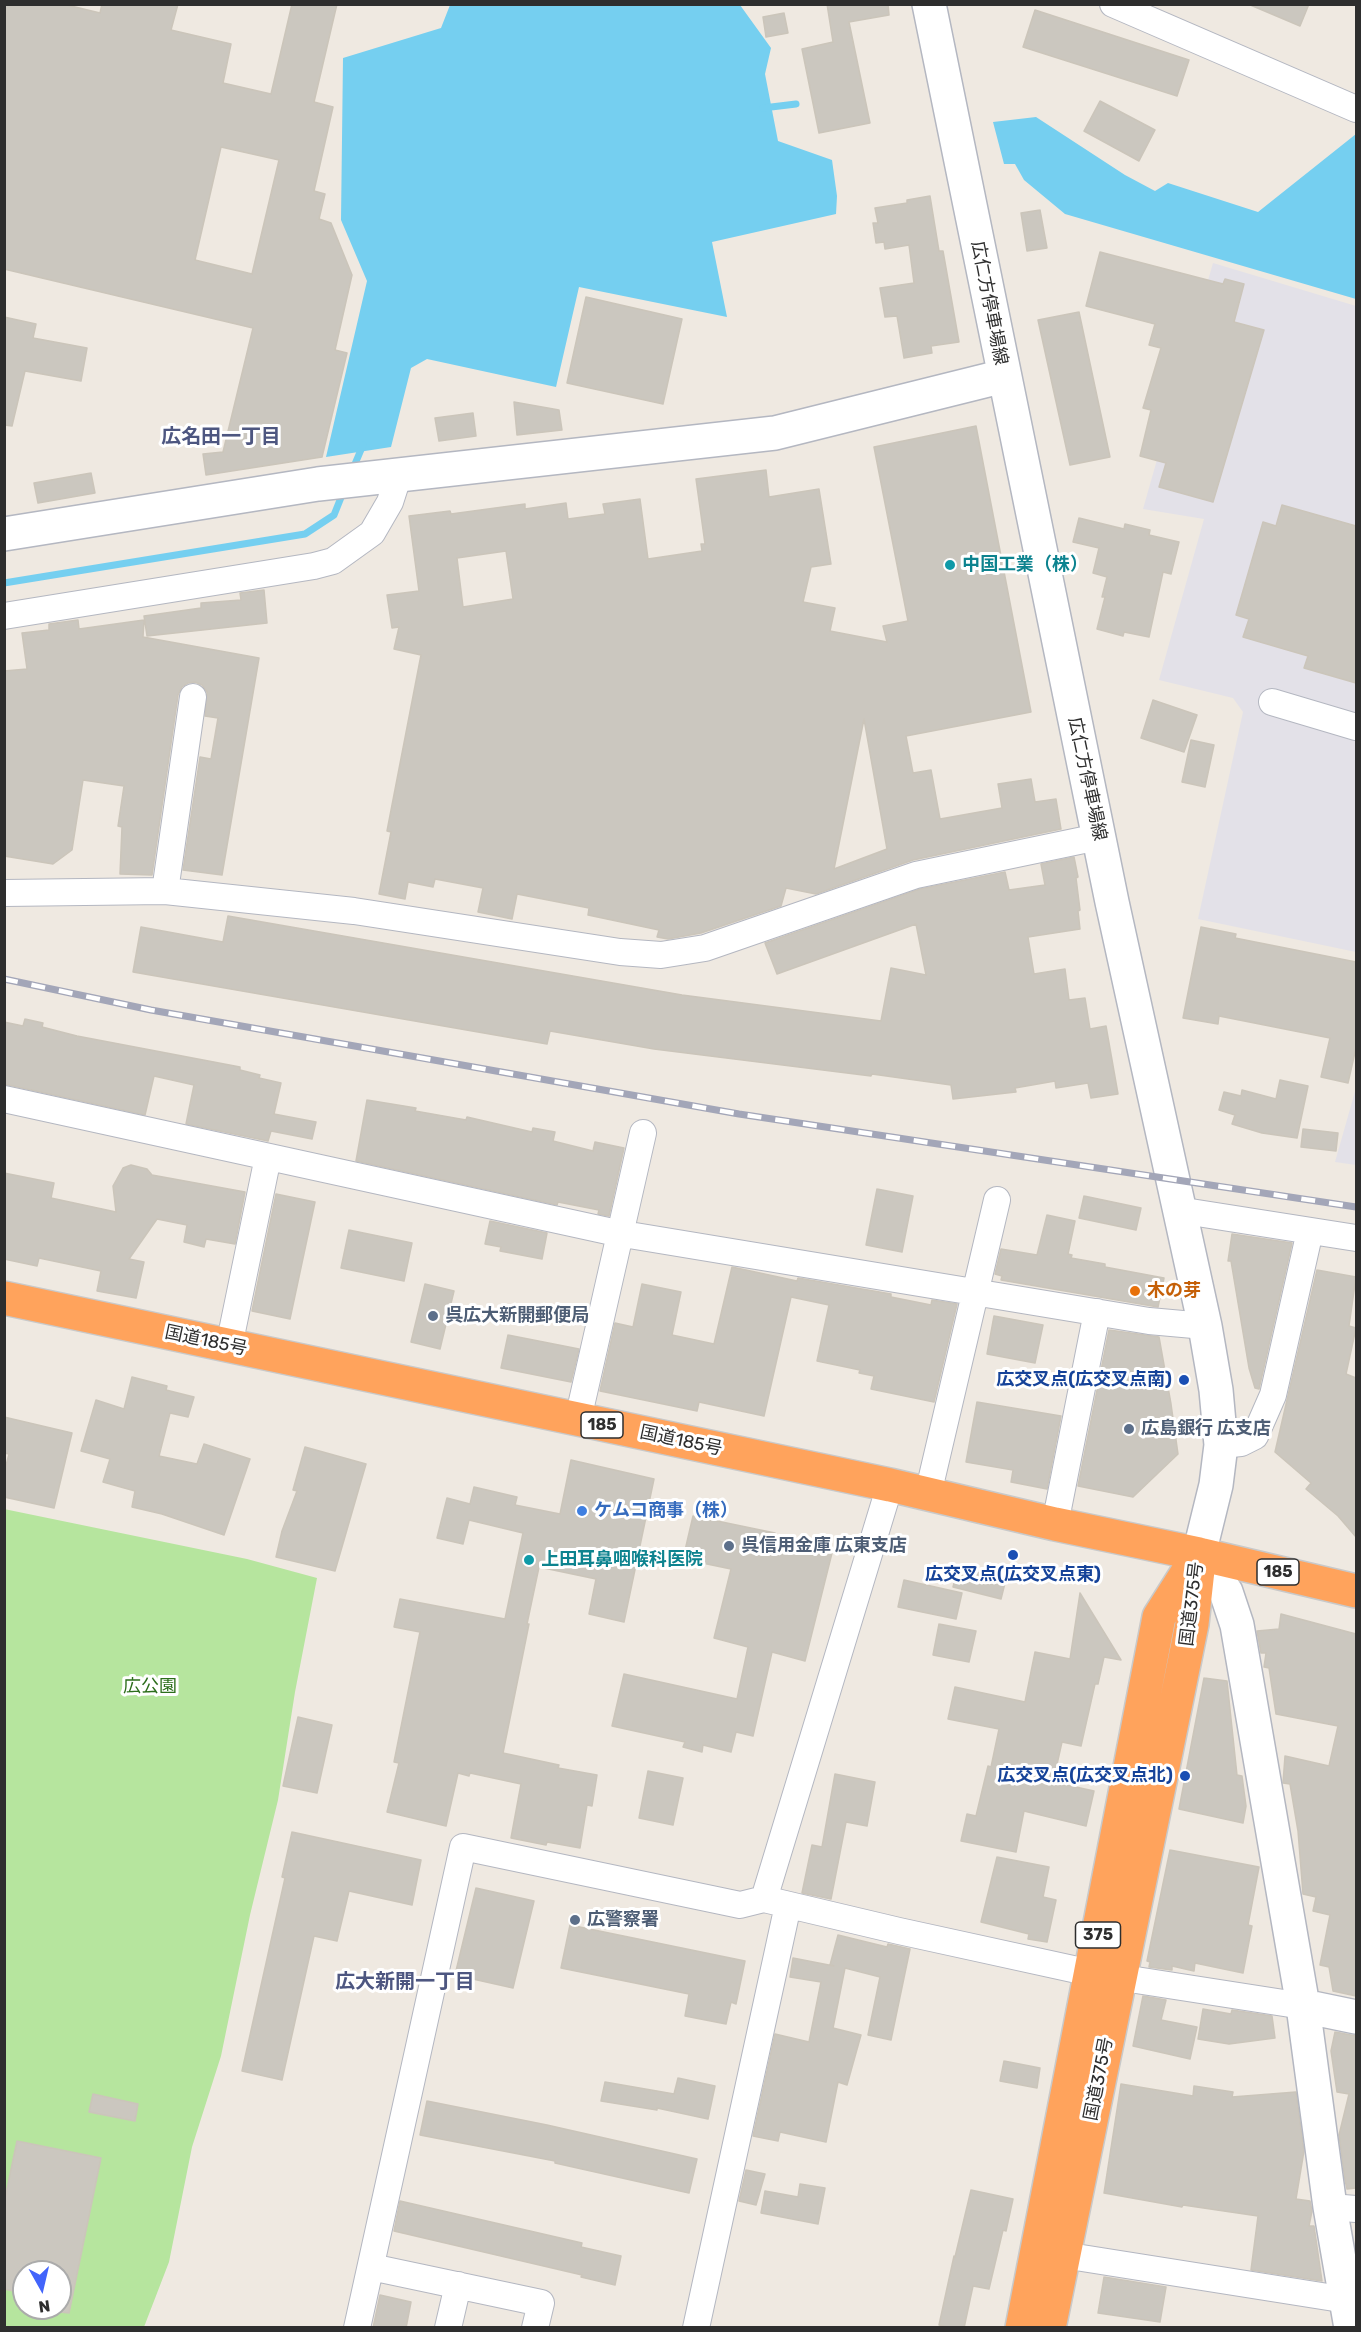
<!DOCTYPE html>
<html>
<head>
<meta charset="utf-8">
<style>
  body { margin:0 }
  #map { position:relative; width:1361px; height:2332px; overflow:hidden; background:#efe9e1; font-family:Rubik,sans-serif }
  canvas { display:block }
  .frame { position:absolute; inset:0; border:6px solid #2e2e2e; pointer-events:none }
  .north { position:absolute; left:12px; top:2260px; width:60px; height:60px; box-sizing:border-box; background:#fff; border:2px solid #ababab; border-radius:50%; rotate:172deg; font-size:16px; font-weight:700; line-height:24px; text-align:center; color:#2e2e2e }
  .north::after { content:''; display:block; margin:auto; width:21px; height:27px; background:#4264fb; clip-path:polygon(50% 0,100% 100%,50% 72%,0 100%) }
</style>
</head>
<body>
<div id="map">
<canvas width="1361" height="2332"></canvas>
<div class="frame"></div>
<div class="north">N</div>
</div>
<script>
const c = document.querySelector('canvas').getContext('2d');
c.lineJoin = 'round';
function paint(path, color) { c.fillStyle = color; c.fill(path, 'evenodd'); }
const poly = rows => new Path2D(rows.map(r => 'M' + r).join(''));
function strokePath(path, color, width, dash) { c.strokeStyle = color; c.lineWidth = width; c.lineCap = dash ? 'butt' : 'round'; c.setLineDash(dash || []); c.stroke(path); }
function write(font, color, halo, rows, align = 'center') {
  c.font = font + ' Rubik,"Noto Sans JP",sans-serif'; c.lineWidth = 6; c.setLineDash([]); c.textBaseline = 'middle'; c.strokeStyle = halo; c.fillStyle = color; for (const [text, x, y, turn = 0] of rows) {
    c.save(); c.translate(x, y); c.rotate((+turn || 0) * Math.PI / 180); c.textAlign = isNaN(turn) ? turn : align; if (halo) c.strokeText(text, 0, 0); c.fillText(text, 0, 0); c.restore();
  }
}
const industrial = poly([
  [1213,263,1356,306,1356,952,1198,919,1243,712,1233,698,1159,680,1204,519,1143,509],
  [1356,1088,1356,1165,1335,1162]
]);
const green = poly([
  [4,1509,247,1559,317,1578,295,1692,278,1800,250,1915,221,2056,192,2147,169,2262,144,2327,5,2327],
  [24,2272,60,2272,60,2308,24,2308]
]);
const water = poly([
  [450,5,740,5,771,48,765,74,778,141,832,160,837,196,836,214,712,242,727,317,579,287,556,387,427,359,411,368,391,447,326,457,367,281,341,220,343,58,441,28],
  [1036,117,1125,175,1155,191,1168,183,1258,212,1356,134,1356,299,1065,214,1024,180,1015,164,1004,164,993,122]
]);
const stream = poly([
  [763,108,796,104],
  [352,471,363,445],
  [4,583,305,534,334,515,344,490]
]);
const building = poly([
  [4,4,63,4,100,13,102,4,178,4,171,30,231,44,223,83,271,94,292,4,337,4,314,102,333,107,314,191,325,194,319,219,331,223,352,275,335,350,347,353,322,457,206,475,203,454,223,452,253,328,4,269,4,4],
  [221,147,279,160,252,274,195,260,221,147],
  [827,4,888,4,889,15,849,22,870,123,819,133,802,49,833,42,827,4],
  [1248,4,1309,4,1300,26,1248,4],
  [1035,10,1189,60,1177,96,1023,47,1035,10],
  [784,13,788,33,766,37,763,17,784,13],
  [1100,101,1155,130,1139,161,1084,131,1100,101],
  [930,196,939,251,943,251,959,342,931,346,932,353,904,358,897,316,885,317,880,288,914,283,909,245,885,249,884,242,876,243,873,223,878,223,875,208,907,203,907,200,930,196],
  [1040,210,1047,248,1027,251,1021,213,1040,210],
  [1100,252,1223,284,1225,279,1244,284,1234,322,1264,330,1213,502,1159,487,1166,463,1140,456,1151,410,1143,408,1161,348,1149,345,1155,324,1086,306,1100,252],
  [586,297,682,319,663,404,567,383,586,297],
  [1079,312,1110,457,1070,465,1038,320,1079,312],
  [4,317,36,324,33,338,87,348,81,381,25,371,12,426,4,425,4,317],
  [514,402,559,410,562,430,517,435,514,402],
  [473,413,476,436,439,441,435,418,473,413],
  [976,426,1031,712,906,736,913,773,931,770,940,819,1002,808,998,784,1031,779,1035,802,1056,799,1061,829,913,860,816,894,786,888,781,906,701,933,668,939,657,937,659,930,588,915,589,908,517,894,512,919,478,912,483,888,435,879,433,887,408,882,405,899,379,894,391,832,387,831,421,655,394,649,399,627,392,628,387,595,419,591,409,516,450,511,451,514,525,504,525,509,566,503,568,519,605,514,603,504,640,499,648,559,702,551,701,544,705,544,696,479,766,470,769,497,819,489,831,564,811,567,803,602,835,608,830,631,887,642,883,626,908,621,874,447,976,426],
  [506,551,513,599,463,607,457,558,506,551],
  [864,719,887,849,834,869,864,719],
  [91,473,95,493,38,503,34,483,91,473],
  [1282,505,1356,526,1356,683,1304,668,1308,656,1243,637,1249,619,1236,615,1263,522,1276,526,1282,505],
  [1079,518,1124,529,1125,524,1150,530,1149,535,1179,542,1171,574,1163,572,1149,637,1124,632,1123,636,1097,629,1105,597,1102,597,1107,577,1093,573,1099,548,1073,542,1079,518],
  [264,590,267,623,147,636,144,616,201,608,201,603,241,600,240,593,264,590],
  [78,620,79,629,144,620,143,637,259,658,222,875,183,870,200,757,211,759,218,718,205,716,207,692,202,685,195,682,188,683,182,687,178,695,152,875,120,874,122,827,118,826,124,786,83,780,72,850,53,864,4,856,4,671,27,669,22,633,49,630,49,624,78,620],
  [1153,700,1197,715,1184,752,1141,738,1153,700],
  [1191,740,1214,745,1205,787,1182,782,1191,740],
  [1074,857,1078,877,1076,878,1080,910,1078,911,1080,929,1028,937,1034,974,1065,969,1069,1000,1085,998,1090,1029,1106,1026,1118,1094,1091,1098,1088,1083,1056,1088,1055,1081,1015,1088,1016,1092,953,1099,951,1085,872,1074,871,1076,654,1049,550,1031,547,1044,133,972,141,927,223,942,228,916,682,995,881,1021,891,968,926,975,916,924,777,974,765,943,920,889,1005,872,1009,890,1045,885,1041,864,1074,857],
  [1201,927,1236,934,1235,938,1356,962,1356,1048,1348,1083,1321,1077,1330,1038,1219,1016,1218,1024,1183,1018,1201,927],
  [25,1019,43,1023,42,1027,77,1036,240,1067,240,1070,260,1075,259,1078,281,1083,274,1114,316,1122,312,1139,271,1131,268,1141,186,1124,194,1085,154,1076,145,1115,4,1084,4,1022,23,1026,25,1019],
  [1280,1080,1308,1086,1297,1138,1262,1133,1232,1124,1235,1115,1219,1110,1224,1092,1241,1096,1242,1090,1276,1099,1280,1080],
  [367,1100,416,1108,415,1111,466,1120,467,1117,532,1132,533,1128,555,1132,553,1141,593,1151,595,1142,624,1148,609,1216,598,1214,599,1210,558,1202,557,1205,356,1161,367,1100],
  [1303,1129,1338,1133,1336,1151,1301,1147,1303,1129],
  [131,1165,147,1169,152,1175,245,1192,235,1244,206,1239,204,1247,184,1242,187,1225,157,1219,129,1259,144,1262,136,1298,97,1291,101,1271,39,1258,37,1266,4,1259,4,1173,54,1183,51,1198,116,1212,113,1186,123,1168,131,1165],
  [877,1189,913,1196,902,1252,866,1245,877,1189],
  [276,1194,315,1202,290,1319,252,1311,276,1194],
  [1084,1196,1141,1208,1136,1230,1079,1218,1084,1196],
  [1047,1215,1075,1221,1068,1254,1072,1255,1071,1258,1105,1264,1105,1267,1164,1278,1158,1307,1001,1280,1002,1276,995,1274,1001,1249,1037,1255,1047,1215],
  [490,1221,547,1233,542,1259,500,1251,501,1247,485,1244,490,1221],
  [349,1230,412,1243,404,1281,341,1268,349,1230],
  [1232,1234,1292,1243,1259,1389,1255,1388,1249,1368,1231,1261,1228,1261,1232,1234],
  [732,1267,797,1281,798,1278,891,1294,891,1297,931,1305,932,1300,957,1304,934,1402,871,1389,874,1376,859,1373,860,1370,817,1361,829,1305,791,1297,764,1416,699,1402,697,1411,600,1391,615,1323,633,1327,642,1284,681,1292,672,1335,714,1344,732,1267],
  [1317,1270,1356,1277,1349,1326,1356,1328,1346,1374,1356,1378,1356,1537,1338,1516,1306,1489,1311,1483,1275,1452,1317,1270],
  [425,1284,454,1291,440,1349,411,1342,425,1284],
  [994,1316,1043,1325,1035,1363,987,1354,994,1316],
  [1109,1330,1159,1337,1171,1404,1178,1454,1133,1497,1078,1486,1109,1330],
  [508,1335,579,1349,571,1382,501,1368,508,1335],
  [132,1377,167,1386,166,1390,194,1397,188,1417,170,1413,159,1456,197,1464,204,1444,250,1459,224,1535,162,1514,132,1507,135,1491,103,1482,110,1459,81,1451,96,1400,124,1409,132,1377],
  [977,1402,1061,1416,1047,1489,1011,1482,1013,1470,966,1462,977,1402],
  [4,1417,72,1433,54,1508,4,1497,4,1473,9,1454,4,1453,4,1417],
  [305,1447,366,1464,335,1571,276,1557,282,1531,297,1491,293,1490,305,1447],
  [571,1460,654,1479,624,1622,589,1614,596,1579,539,1567,527,1624,529,1624,503,1753,559,1765,558,1768,597,1775,592,1806,587,1805,580,1848,547,1842,546,1845,511,1838,521,1784,470,1773,469,1776,458,1773,446,1826,387,1812,399,1763,394,1762,420,1632,394,1627,400,1599,505,1619,523,1533,469,1520,463,1544,437,1538,447,1498,470,1504,474,1487,517,1497,515,1505,560,1514,571,1460],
  [693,1516,775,1533,773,1539,832,1553,805,1661,772,1652,753,1736,736,1732,731,1752,703,1745,702,1752,683,1747,685,1742,612,1726,624,1674,737,1699,748,1647,714,1638,731,1569,683,1559,693,1516],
  [958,1568,1006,1579,1001,1599,953,1587,958,1568],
  [904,1580,962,1593,956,1619,898,1607,904,1580],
  [1080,1593,1121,1660,1104,1657,1098,1684,1095,1684,1081,1746,1062,1742,1053,1782,1094,1791,1086,1826,1024,1811,1016,1852,961,1841,967,1814,976,1816,988,1766,991,1767,999,1729,948,1719,955,1687,1025,1702,1035,1652,1070,1659,1080,1593],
  [1281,1614,1356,1634,1356,1996,1333,1991,1329,1967,1320,1965,1330,1915,1313,1911,1316,1897,1303,1894,1298,1831,1290,1784,1283,1783,1285,1756,1329,1766,1338,1726,1276,1714,1269,1668,1264,1667,1266,1653,1261,1653,1257,1631,1279,1629,1281,1614],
  [939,1624,976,1631,969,1662,933,1655,939,1624],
  [1204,1678,1227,1681,1237,1775,1242,1776,1246,1806,1243,1823,1179,1809,1204,1678],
  [298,1717,332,1725,317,1793,283,1786,298,1717],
  [648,1771,683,1778,673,1825,639,1818,648,1771],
  [835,1774,875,1782,867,1826,846,1822,831,1899,802,1893,812,1845,822,1847,835,1774],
  [292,1832,421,1860,412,1905,349,1891,337,1941,314,1936,282,2080,242,2071,285,1878,282,1877,292,1832],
  [1170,1850,1259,1867,1248,1925,1252,1926,1243,1973,1195,1963,1194,1971,1172,1966,1172,1970,1149,1967,1150,1962,1147,1961,1170,1850],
  [997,1857,1049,1867,1043,1897,1056,1900,1047,1942,1028,1939,1029,1934,981,1922,997,1857],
  [476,1888,534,1901,513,1988,455,1975,476,1888],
  [570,1925,745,1961,736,2004,731,2002,726,2024,685,2016,689,1994,561,1968,570,1925],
  [838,1935,887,1947,888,1944,910,1949,891,2040,868,2035,880,1977,845,1968,833,2028,861,2035,847,2085,838,2082,826,2142,780,2132,778,2141,753,2136,775,2034,809,2042,821,1982,790,1977,793,1958,834,1966,830,1965,838,1935],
  [1143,1996,1166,2000,1161,2020,1197,2027,1190,2059,1133,2046,1143,1996],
  [1203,2009,1231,2014,1232,2010,1272,2016,1275,2038,1229,2044,1198,2039,1203,2009],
  [1335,2032,1356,2036,1356,2188,1347,2189,1345,2180,1339,2135,1349,2094,1337,2092,1331,2051,1335,2032],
  [1004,2061,1040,2068,1037,2088,1000,2081,1004,2061],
  [678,2078,715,2086,708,2119,657,2108,657,2110,601,2101,605,2082,674,2094,678,2078],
  [1121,2084,1193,2096,1194,2086,1233,2092,1232,2097,1296,2092,1304,2151,1296,2199,1310,2201,1312,2211,1309,2226,1314,2226,1322,2281,1251,2270,1258,2216,1183,2205,1182,2207,1104,2193,1121,2084],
  [93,2094,138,2104,135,2121,89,2112,93,2094],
  [427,2101,547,2125,697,2159,689,2193,555,2163,555,2161,420,2135,427,2101],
  [17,2141,101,2158,69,2313,60,2312,60,2272,24,2272,24,2293,4,2289,4,2203,17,2141],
  [746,2170,765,2174,756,2205,739,2201,746,2170],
  [800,2184,825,2188,818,2224,761,2213,765,2191,798,2197,800,2184],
  [971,2190,1013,2199,1006,2231,1003,2230,989,2289,973,2286,964,2328,952,2328,939,2325,954,2256,955,2257,971,2190],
  [400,2201,582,2243,581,2247,621,2256,615,2285,581,2277,582,2275,394,2231,400,2201],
  [1104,2277,1166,2287,1160,2322,1098,2313,1104,2277],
  [380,2295,411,2302,406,2328,373,2328,380,2295]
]);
const street = poly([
  [1113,4,1356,109],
  [4,616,314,566,333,561,372,533,390,502,399,474],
  [1272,702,1356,727],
  [165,891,193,697],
  [4,893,165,891,354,911,620,952,661,955,705,948,916,875,1098,837],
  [4,1099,617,1233,1149,1321,1205,1326],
  [1178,1210,1356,1238],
  [229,1346,268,1157],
  [578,1419,643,1133],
  [1221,1445,1241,1443,1255,1436,1273,1395,1310,1231],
  [890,1485,764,1899,899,1931,1091,1973,1303,2006],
  [928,1494,997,1200],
  [1055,1524,1097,1312],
  [1330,2207,1356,2209],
  [1063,2255,1347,2300],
  [371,2267,541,2303,535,2328],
  [357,2328,463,1847,740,1905,764,1899],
  [448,2328,458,2285],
  [696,2328,788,1905]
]);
const secondary = poly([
  [929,4,1112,902,1205,1326,1216,1390,1221,1445,1216,1485,1199,1554,1226,1592,1237,1625,1303,2006,1330,2207,1351,2328],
  [4,534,318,484,775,433,1004,376],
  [1303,2006,1356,2017]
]);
const highway = poly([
  [4,1298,890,1485,1055,1524,1199,1554,1356,1591],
  [1022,2328,1159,1617,1199,1554],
  [1049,2328,1192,1624,1199,1561]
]);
const rail = poly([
  [4,979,151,1010,739,1114,1356,1207]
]);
const markers = [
  [950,565,6,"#0f9aa8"],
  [1135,1291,6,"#e8710a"],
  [433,1316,6,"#5c6f8a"],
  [1184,1380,6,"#1a4fb4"],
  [1129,1429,6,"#5c6f8a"],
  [582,1511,6,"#3f7fe0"],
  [729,1546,6,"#5c6f8a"],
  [1013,1555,6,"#1a4fb4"],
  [529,1560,6,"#0f9aa8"],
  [1185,1776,6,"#1a4fb4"],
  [575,1920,6,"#5c6f8a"]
];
const shields = [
  [602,1425,42],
  [1278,1572,42],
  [1098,1935,45]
];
const shieldNames = [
  ["185",602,1425],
  ["185",1278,1572],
  ["375",1098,1935]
];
const streetNames = [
  ["広仁方停車場線",989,303,79],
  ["広仁方停車場線",1087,779,78],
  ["国道185号",206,1341,12],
  ["国道185号",681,1441,12],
  ["国道375号",1192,1604,-83],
  ["国道375号",1099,2079,-79]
];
const cultureNames = [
  ["中国工業（株）",962,565],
  ["上田耳鼻咽喉科医院",541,1560]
];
const foodNames = [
  ["木の芽",1147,1291]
];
const serviceNames = [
  ["呉広大新開郵便局",445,1316],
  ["広島銀行 広支店",1141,1429],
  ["呉信用金庫 広東支店",741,1546],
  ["広警察署",587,1920]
];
const transitNames = [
  ["広交叉点(広交叉点南)",1172,1380],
  ["広交叉点(広交叉点東)",1013,1575,"center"],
  ["広交叉点(広交叉点北)",1173,1776]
];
const shopNames = [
  ["ケムコ商事（株）",594,1511]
];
const parkNames = [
  ["広公園",150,1687]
];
const neighbourhoodNames = [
  ["広名田一丁目",221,437],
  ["広大新開一丁目",405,1982]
];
paint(industrial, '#e3e1e8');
paint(green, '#b6e59e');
paint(water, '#75cff0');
strokePath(stream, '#75cff0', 7);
paint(building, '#cbc7bf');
strokePath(building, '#cbc5ba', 1.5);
strokePath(street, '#b4b7c1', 28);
strokePath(secondary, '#b4b7c1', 36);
strokePath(highway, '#c9c9c9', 36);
strokePath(street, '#fff', 26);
strokePath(secondary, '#fff', 33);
strokePath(highway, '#ffa35c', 33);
strokePath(rail, '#a3a6b8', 7);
strokePath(rail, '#fff', 4.5, [14]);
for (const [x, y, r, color] of markers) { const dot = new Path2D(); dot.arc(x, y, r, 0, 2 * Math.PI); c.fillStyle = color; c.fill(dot); strokePath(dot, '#fff', 2); }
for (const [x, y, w] of shields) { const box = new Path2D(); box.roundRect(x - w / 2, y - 13, w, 26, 4.5); c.fillStyle = '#fff'; c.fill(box); strokePath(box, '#2e2e2e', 1.5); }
write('bold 16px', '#2e2e2e', null, shieldNames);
write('18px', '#2e2e2e', '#fff', streetNames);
write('bold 18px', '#0d838f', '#fff', cultureNames, 'left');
write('bold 18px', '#c56008', '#fff', foodNames, 'left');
write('bold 18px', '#4e5e75', '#fff', serviceNames, 'left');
write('bold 18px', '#164399', '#fff', transitNames, 'right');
write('bold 18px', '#366cbe', '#fff', shopNames, 'left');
write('18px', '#2c6e1b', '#fff', parkNames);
write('bold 20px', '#4d5680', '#fff', neighbourhoodNames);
</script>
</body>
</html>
